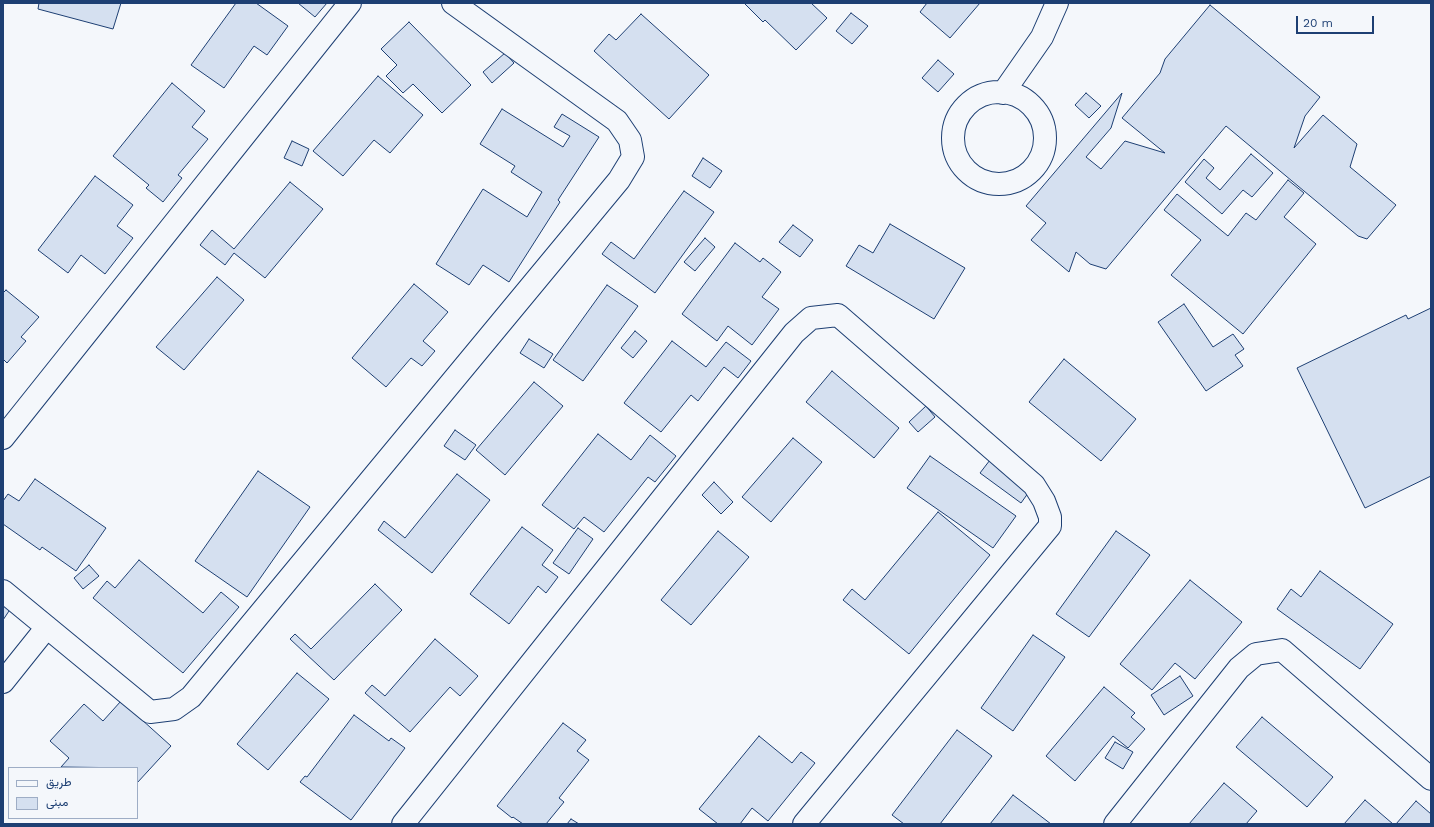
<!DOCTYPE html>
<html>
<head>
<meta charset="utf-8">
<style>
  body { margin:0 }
  #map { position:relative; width:1434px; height:827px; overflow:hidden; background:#f4f7fb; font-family:"Work Sans",Vazirmatn,sans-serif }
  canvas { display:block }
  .frame { position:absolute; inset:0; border:4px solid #1d3f73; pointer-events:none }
  .legend { position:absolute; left:8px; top:767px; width:130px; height:52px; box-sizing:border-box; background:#f4f7fb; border:1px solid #9eadc5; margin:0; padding:5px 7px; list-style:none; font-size:12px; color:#1d3f73 }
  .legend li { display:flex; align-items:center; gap:8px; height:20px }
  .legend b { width:20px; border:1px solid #9eadc5 }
  .scale { position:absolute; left:1296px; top:16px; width:78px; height:18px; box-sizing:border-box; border:2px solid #1d3f73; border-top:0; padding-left:5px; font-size:12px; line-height:14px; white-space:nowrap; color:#1d3f73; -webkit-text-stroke:3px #f4f7fb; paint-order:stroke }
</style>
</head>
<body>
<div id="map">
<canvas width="1434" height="827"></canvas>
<div class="frame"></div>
<ul class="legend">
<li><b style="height:5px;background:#f4f7fb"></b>طريق</li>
<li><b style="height:11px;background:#d5e0f0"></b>مبنى</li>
</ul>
<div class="scale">20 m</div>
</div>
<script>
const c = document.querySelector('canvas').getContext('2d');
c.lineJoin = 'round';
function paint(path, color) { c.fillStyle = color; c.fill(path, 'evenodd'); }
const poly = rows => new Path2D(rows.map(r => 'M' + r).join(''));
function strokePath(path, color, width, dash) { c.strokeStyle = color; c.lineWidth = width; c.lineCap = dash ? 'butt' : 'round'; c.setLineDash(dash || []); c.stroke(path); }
const building = poly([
  [39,3,121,3,113,29,38,9,39,3],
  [236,3,256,3,288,26,267,55,254,46,224,88,191,65,236,3],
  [298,3,327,3,315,17,298,3],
  [744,3,811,3,827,18,796,50,765,20,763,22,744,3],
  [927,3,980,3,950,38,920,12,927,3],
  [1210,5,1320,97,1305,116,1294,148,1323,115,1357,144,1350,167,1396,205,1367,239,1358,236,1226,126,1106,269,1090,264,1076,252,1069,272,1031,240,1046,223,1026,206,1122,93,1111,128,1086,157,1101,169,1125,141,1165,153,1122,118,1160,73,1165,59,1210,5],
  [851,13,868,26,852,44,836,31,851,13],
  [641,14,709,75,669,119,594,51,609,34,616,40,641,14],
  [409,22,471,85,442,113,413,84,403,93,386,76,397,65,381,49,409,22],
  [505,53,514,63,492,83,483,72,505,53],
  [938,60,954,74,938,92,922,78,938,60],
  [378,76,423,115,390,153,374,140,343,176,313,151,378,76],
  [172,83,205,111,192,127,208,139,178,175,182,178,163,202,146,188,149,185,113,156,172,83],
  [1086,93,1101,106,1089,118,1075,105,1086,93],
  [502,109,563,147,570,136,554,127,562,114,599,137,558,200,560,202,509,282,483,265,469,285,436,264,483,189,527,217,542,192,511,172,515,166,480,144,502,109],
  [292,141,309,149,302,166,284,158,292,141],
  [1251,154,1273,173,1252,197,1243,190,1222,214,1185,182,1204,159,1214,168,1206,178,1220,190,1251,154],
  [703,158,722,171,710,188,692,176,703,158],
  [95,176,133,205,117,226,133,238,105,274,81,255,68,273,38,250,95,176],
  [1288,180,1304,193,1284,217,1316,244,1243,334,1171,275,1201,240,1164,210,1177,194,1228,236,1246,213,1256,220,1288,180],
  [290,182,323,209,265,278,234,253,225,265,200,245,212,230,234,249,290,182],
  [684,191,714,212,655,293,602,254,611,242,634,259,684,191],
  [890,224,965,268,934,319,846,266,859,245,873,253,890,224],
  [793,225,813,240,800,257,779,242,793,225],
  [705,238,715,247,695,271,684,262,705,238],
  [735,243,760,262,763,258,781,272,762,297,779,309,752,345,728,326,717,341,682,314,735,243],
  [217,277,244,300,184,370,156,347,217,277],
  [414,284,448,312,423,341,435,351,422,366,411,358,386,387,352,358,414,284],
  [607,285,638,306,583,381,553,360,607,285],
  [6,290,39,317,21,337,26,341,7,363,3,359,3,293,6,290],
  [1184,304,1213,347,1233,334,1244,349,1235,355,1243,366,1206,391,1158,322,1184,304],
  [1431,308,1431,476,1365,508,1297,368,1406,315,1408,319,1431,308],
  [635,331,647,341,633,358,621,348,635,331],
  [529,339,553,354,544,368,520,353,529,339],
  [672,341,706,367,726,342,751,361,738,378,724,367,698,401,691,395,661,432,624,403,672,341],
  [1064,359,1136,419,1101,461,1029,402,1064,359],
  [832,371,899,428,874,458,806,402,832,371],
  [534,382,563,406,505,475,476,450,534,382],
  [926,406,935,417,918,432,909,422,926,406],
  [455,430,476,445,465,460,444,446,455,430],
  [598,434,631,460,650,435,676,456,655,482,648,477,604,532,584,517,574,529,542,505,598,434],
  [793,438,822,462,771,522,742,497,793,438],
  [930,456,1016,516,993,548,907,488,930,456],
  [990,460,1031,489,1021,503,980,473,990,460],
  [258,471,310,507,247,597,195,561,258,471],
  [457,474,490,500,432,573,378,530,384,521,405,538,457,474],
  [35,479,106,528,76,571,42,547,40,550,3,524,3,501,8,494,19,501,35,479],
  [714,482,733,502,721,514,702,495,714,482],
  [938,512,990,555,909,654,843,600,852,589,865,600,938,512],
  [522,527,553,550,542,565,558,577,546,593,538,586,509,624,470,594,522,527],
  [578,528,593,539,569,574,553,563,578,528],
  [718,531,749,557,691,625,661,600,718,531],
  [1116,531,1150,555,1089,637,1056,614,1116,531],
  [139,560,203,613,221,592,239,607,183,673,93,598,107,581,115,588,139,560],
  [89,565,99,576,83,589,74,578,89,565],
  [1320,571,1393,624,1360,669,1277,609,1291,589,1301,597,1320,571],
  [1190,580,1242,622,1195,679,1175,663,1152,690,1120,664,1190,580],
  [375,584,402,610,334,680,290,639,295,634,311,649,375,584],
  [3,602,11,608,3,620,3,602],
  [1033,635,1065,657,1013,731,981,708,1033,635],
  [435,639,478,676,460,696,450,687,410,732,365,693,372,685,385,696,435,639],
  [297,673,329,699,268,770,237,744,297,673],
  [1180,676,1193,696,1164,715,1151,695,1180,676],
  [1104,687,1135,713,1131,717,1145,729,1128,748,1113,736,1075,781,1046,756,1104,687],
  [121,701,171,746,137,783,137,768,61,767,69,758,50,741,84,704,103,721,121,701],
  [354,715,389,741,391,738,405,748,351,820,300,782,305,776,307,777,354,715],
  [1262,717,1333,777,1307,807,1236,747,1262,717],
  [563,723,586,740,577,751,589,760,559,798,564,802,546,824,523,824,513,817,512,818,497,806,563,723],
  [957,730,992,756,940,824,904,824,892,815,957,730],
  [759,736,792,763,801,752,815,763,768,821,752,808,740,824,718,824,699,809,759,736],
  [1115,742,1133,752,1123,769,1105,758,1115,742],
  [1224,783,1257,811,1246,824,1189,824,1224,783],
  [1013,795,1051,824,990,824,1013,795],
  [1365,800,1393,824,1344,824,1365,800],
  [1416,801,1431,814,1431,824,1396,824,1416,801],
  [571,819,579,824,567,824,571,819]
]);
const minor = poly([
  '953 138a46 46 0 1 1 92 0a46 46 0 1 1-92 0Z',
  [1003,93,1042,37,1057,3],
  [3,438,350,3],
  [3,591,150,712,174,709,191,697,619,180,633,157,630,140,617,121,453,3],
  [3,682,47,627],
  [403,824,794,333,811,318,838,315,1034,485,1044,501,1050,517,1050,526,804,824],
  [1115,824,1239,668,1256,654,1282,650,1431,779]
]);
paint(building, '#d5e0f0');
strokePath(building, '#1d3f73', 1);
strokePath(minor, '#1d3f73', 24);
strokePath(minor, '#f4f7fb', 22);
</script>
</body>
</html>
